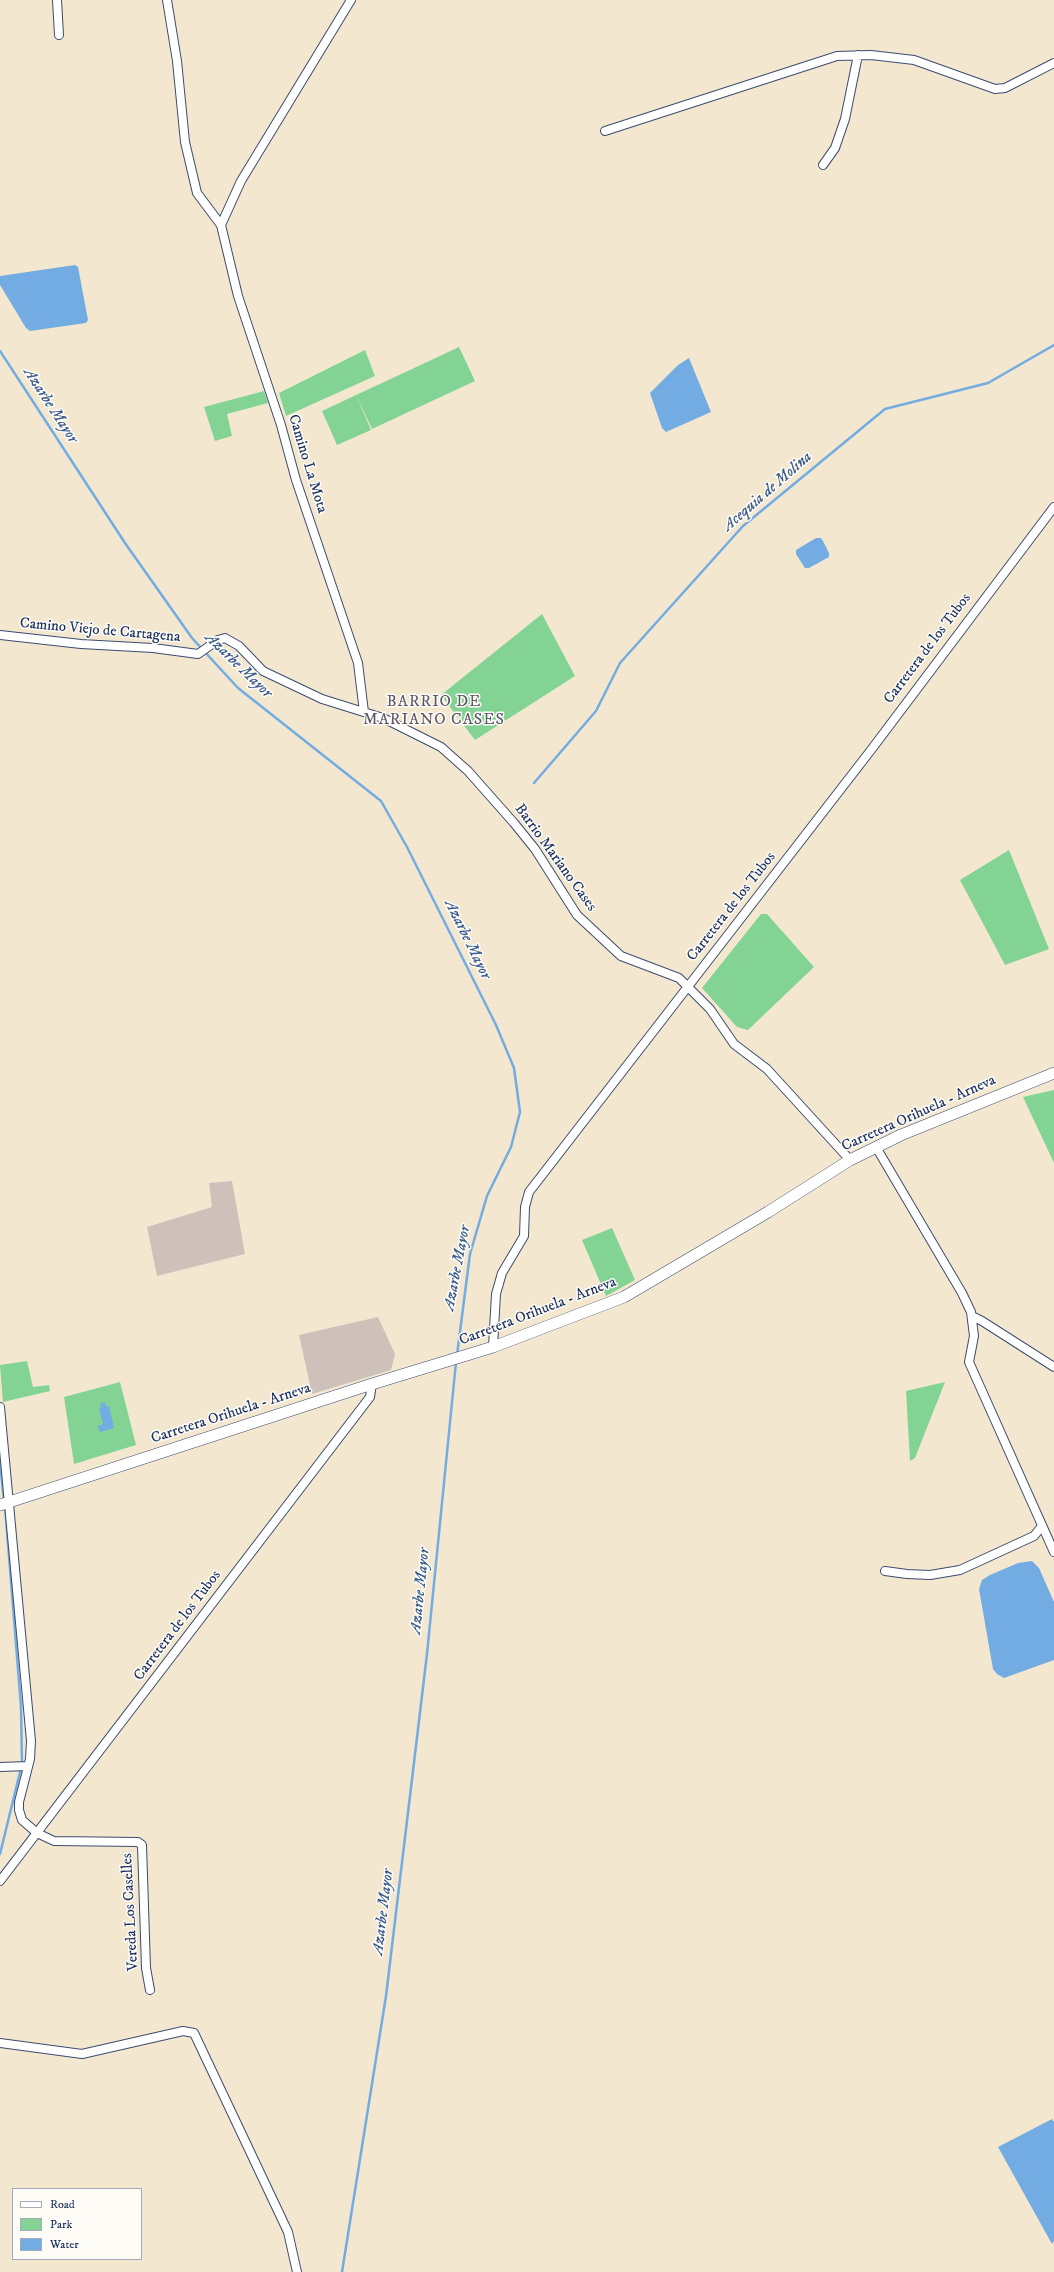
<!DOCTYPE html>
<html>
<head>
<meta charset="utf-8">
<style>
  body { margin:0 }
  #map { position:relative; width:1054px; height:2272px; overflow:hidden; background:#f3e8cf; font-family:"IM FELL DW Pica",serif }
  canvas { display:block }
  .legend { position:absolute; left:12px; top:2188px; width:130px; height:72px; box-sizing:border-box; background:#fdfcf7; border:1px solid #a3aaba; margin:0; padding:5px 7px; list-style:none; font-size:12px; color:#1b2f5e }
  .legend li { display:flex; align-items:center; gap:8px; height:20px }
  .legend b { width:20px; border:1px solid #a3aaba }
</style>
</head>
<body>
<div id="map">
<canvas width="1054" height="2272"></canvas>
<ul class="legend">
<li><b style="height:5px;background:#fff"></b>Road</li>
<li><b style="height:11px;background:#83d494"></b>Park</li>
<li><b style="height:11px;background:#73ace2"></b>Water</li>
</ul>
</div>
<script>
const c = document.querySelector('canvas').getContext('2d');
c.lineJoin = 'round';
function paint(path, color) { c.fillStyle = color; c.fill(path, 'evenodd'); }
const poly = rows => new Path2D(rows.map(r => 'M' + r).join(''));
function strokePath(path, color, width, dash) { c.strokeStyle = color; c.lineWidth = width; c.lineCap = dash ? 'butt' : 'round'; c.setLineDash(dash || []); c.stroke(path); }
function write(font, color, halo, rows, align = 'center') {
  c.font = font + ' "IM FELL DW Pica",serif'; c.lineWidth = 3; c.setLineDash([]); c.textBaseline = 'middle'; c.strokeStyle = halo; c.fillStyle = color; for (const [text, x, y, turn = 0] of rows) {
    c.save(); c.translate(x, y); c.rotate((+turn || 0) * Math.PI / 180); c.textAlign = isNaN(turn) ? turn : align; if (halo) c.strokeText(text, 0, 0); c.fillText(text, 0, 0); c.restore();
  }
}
const industrial = poly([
  [232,1181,245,1254,157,1276,147,1227,212,1207,209,1183],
  [378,1317,395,1354,391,1370,312,1394,299,1335]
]);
const green = poly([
  [459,347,475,381,372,429,356,395,425,363,428,370,425,363],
  [365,350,375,376,286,416,279,393],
  [264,391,268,403,227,414,232,436,215,441,204,407],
  [356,395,371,430,337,445,322,411],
  [542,614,575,676,475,740,441,695],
  [1009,850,1049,949,1005,965,960,880],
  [761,914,767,914,814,967,748,1030,737,1027,702,988],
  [1054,1090,1054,1163,1023,1097],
  [612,1228,635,1280,606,1296,582,1240],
  [27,1361,33,1387,49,1385,50,1391,3,1402,0,1365],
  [120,1382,136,1445,74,1464,64,1397],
  [945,1382,915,1458,910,1461,906,1391]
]);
const water = poly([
  [75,265,78,267,88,320,86,323,30,331,26,328,0,285,0,276],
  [689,358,711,412,666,432,662,428,650,393,678,365],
  [816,538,821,538,823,541,829,553,829,557,809,568,805,568,796,554,796,550],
  [105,1402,106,1407,109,1406,114,1428,100,1432,98,1426,103,1424,99,1409,101,1408,100,1404],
  [1032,1561,1039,1568,1054,1602,1054,1660,1004,1678,997,1674,993,1669,979,1589,982,1580,990,1575,1018,1563],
  [1052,2119,1054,2122,1054,2241,1052,2244,998,2147]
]);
const stream = poly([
  [0,351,125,543,192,638,238,688,381,801,407,847,496,1025,514,1068,520,1112,511,1147,487,1196,470,1254,457,1355],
  [534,783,596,711,620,663,743,526,885,409,988,383,1054,345],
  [0,1462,4,1501],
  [5,1506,21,1707,22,1765],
  [0,1854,21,1768],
  [342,2272,386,1996,427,1654,456,1362]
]);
const minor = poly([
  [57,0,59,35],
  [167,0,177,61,185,142,197,193,221,225,238,296,281,425,296,480,358,663,364,712],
  [605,131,837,56,871,55,914,60,995,89,1005,88,1054,63],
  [823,165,835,148,845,119,858,55],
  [221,225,241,181,351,0],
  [0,635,81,644,153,648,198,654,218,640,225,638,239,646,263,671,322,699,383,718,441,747,468,771,514,823,535,849,577,915,621,956,679,978,710,1009,734,1044,767,1069,850,1160],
  [876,1147,962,1293,971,1312,974,1336,969,1362,1054,1552],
  [972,1316,982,1321,1054,1367],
  [493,1347,496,1294,502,1273,524,1236,525,1207,529,1192,871,750,1054,507],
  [0,1407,31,1741,30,1759,19,1802,19,1810,22,1820,37,1833,54,1841,138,1842,142,1845,146,1968,150,1990],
  [885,1571,907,1574,930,1575,960,1570,1034,1536,1042,1526],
  [0,1767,28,1766],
  [0,1881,370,1397,372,1384],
  [0,2043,82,2054,183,2031,194,2033,288,2232,297,2272]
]);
const major = poly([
  [0,1505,372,1384,493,1347,624,1297,768,1212,850,1160,901,1135,1054,1073]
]);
const streetNames = [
  ["Camino La Mota",307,464,73],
  ["Camino Viejo de Cartagena",100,631,5],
  ["Carretera de los Tubos",928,649,-53],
  ["Barrio Mariano Cases",555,858,54],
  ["Carretera de los Tubos",732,907,-52],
  ["Carretera Orihuela - Arneva",919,1114,-24],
  ["Carretera Orihuela - Arneva",538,1312,-21],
  ["Carretera Orihuela - Arneva",231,1414,-18],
  ["Carretera de los Tubos",178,1626,-53],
  ["Vereda Los Caselles",131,1912,-93]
];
const waterNames = [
  ["Azarbe Mayor",50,406,57],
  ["Acequia de Molina",768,492,-41],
  ["Azarbe Mayor",238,666,44],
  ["Azarbe Mayor",467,940,64],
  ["Azarbe Mayor",458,1268,-79],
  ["Azarbe Mayor",421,1591,-84],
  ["Azarbe Mayor",384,1912,-83]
];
const neighbourhoodNames = [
  ["BARRIO DE",434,703],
  ["MARIANO CASES",434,721]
];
paint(industrial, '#cec1ba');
paint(green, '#83d494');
paint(water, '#73ace2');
strokePath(stream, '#73ace2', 2.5);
strokePath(minor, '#3b4b6f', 10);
strokePath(major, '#3b4b6f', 12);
strokePath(minor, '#fff', 8);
strokePath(major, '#fff', 11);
write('15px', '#1b2f5e', '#fdfcf7', streetNames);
write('italic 16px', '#3a5b8c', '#fdfcf7', waterNames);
c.letterSpacing = '1px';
write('16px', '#5c5567', '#fdfcf7', neighbourhoodNames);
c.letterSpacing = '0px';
</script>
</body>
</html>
